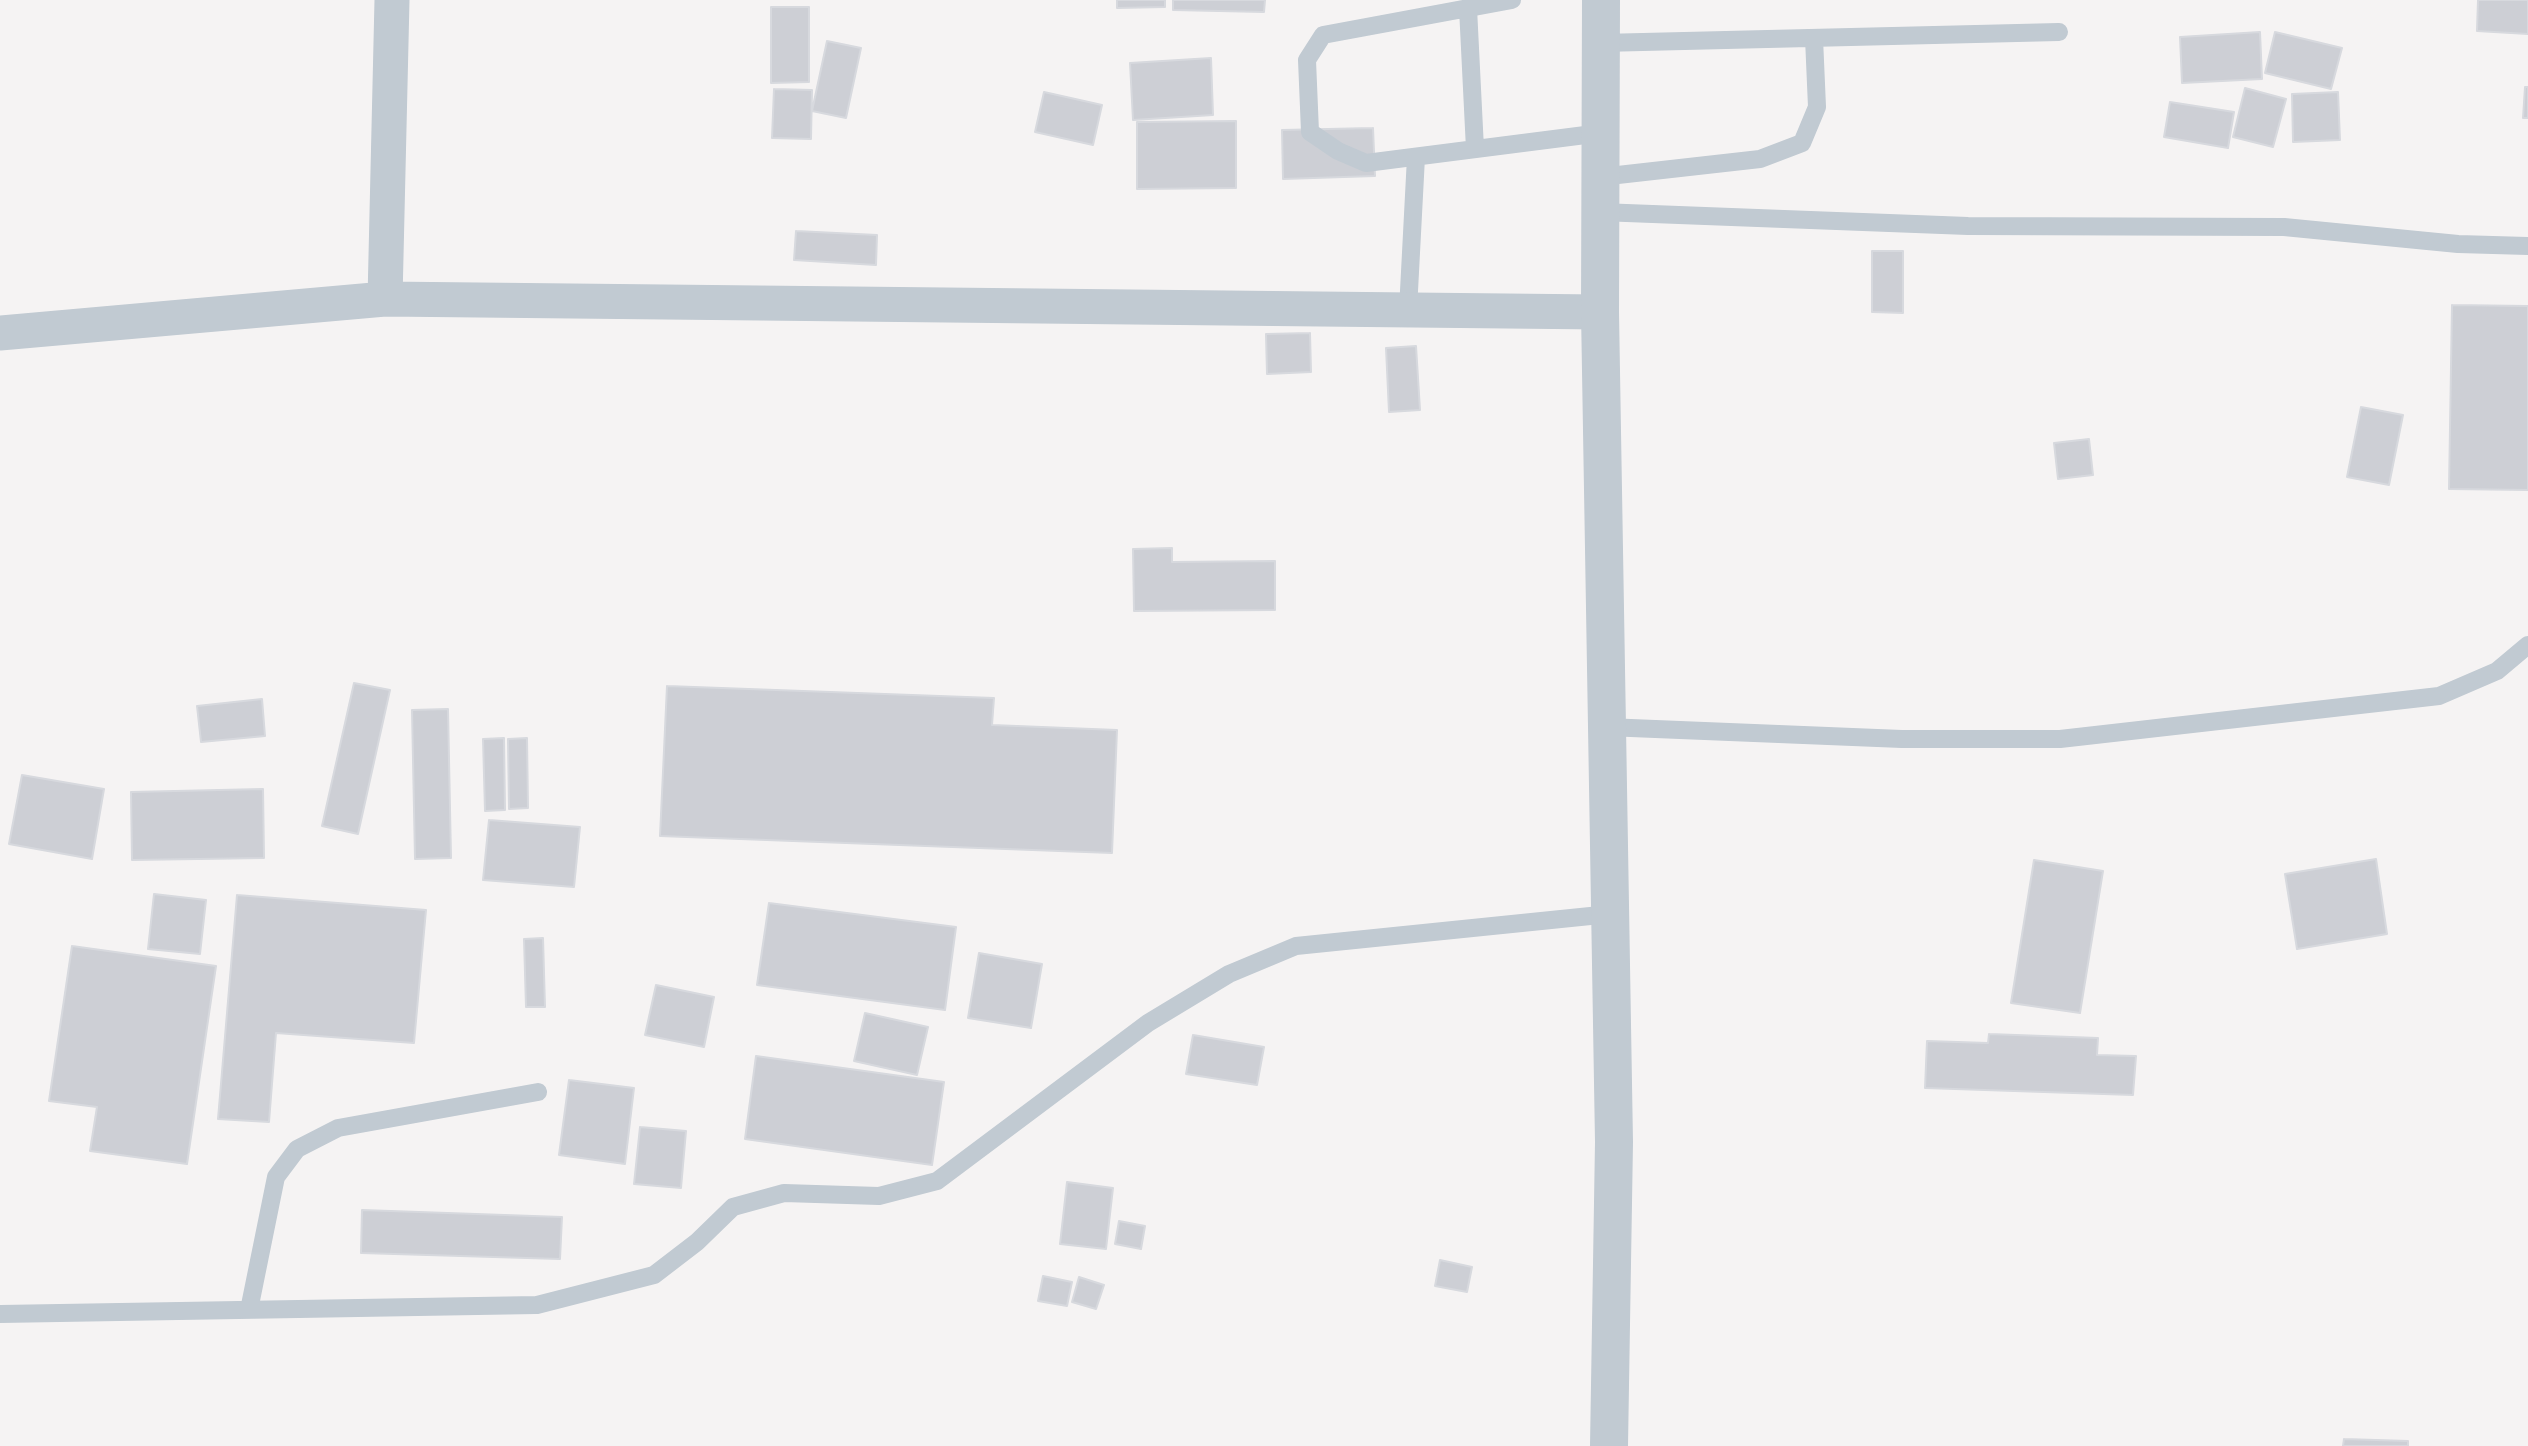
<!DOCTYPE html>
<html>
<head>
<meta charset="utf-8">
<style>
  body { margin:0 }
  canvas { display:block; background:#f5f3f3 }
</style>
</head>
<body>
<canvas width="2528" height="1446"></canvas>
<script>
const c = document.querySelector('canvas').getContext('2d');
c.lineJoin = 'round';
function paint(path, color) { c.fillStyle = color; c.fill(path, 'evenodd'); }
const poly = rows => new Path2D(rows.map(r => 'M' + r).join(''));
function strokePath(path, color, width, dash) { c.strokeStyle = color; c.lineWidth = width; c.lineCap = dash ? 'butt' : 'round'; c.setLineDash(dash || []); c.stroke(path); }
const building = poly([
  [1117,0,1165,0,1165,7,1117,8,1117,0],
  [1173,0,1265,0,1264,12,1173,10,1173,0],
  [2478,0,2528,0,2528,34,2477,31,2478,0],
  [771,7,809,7,809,82,771,83,771,7],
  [2260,32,2262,79,2182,83,2180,37,2260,32],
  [2275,32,2342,48,2331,89,2265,73,2275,32],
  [827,41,861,48,846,118,812,111,827,41],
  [1211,58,1213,115,1133,120,1130,63,1211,58],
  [2525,87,2528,87,2528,118,2523,118,2525,87],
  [2245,88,2286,99,2273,147,2233,137,2245,88],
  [774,89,812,90,811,139,772,138,774,89],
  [1044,92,1102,105,1093,145,1035,132,1044,92],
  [2338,92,2340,140,2293,142,2292,94,2338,92],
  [2170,102,2234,112,2228,148,2164,137,2170,102],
  [1236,121,1236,188,1137,189,1137,122,1236,121],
  [1373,128,1375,176,1283,179,1282,130,1373,128],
  [796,231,877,235,876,265,794,260,796,231],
  [1872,251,1903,251,1903,313,1872,312,1872,251],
  [2452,305,2528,306,2528,490,2449,489,2452,305],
  [1310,333,1311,372,1267,374,1266,334,1310,333],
  [1416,346,1420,410,1389,412,1386,348,1416,346],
  [2361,407,2403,415,2389,485,2347,477,2361,407],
  [2089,439,2093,475,2058,479,2054,443,2089,439],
  [1172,548,1172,562,1275,561,1275,610,1134,611,1133,549,1172,548],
  [354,683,390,690,358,834,322,826,354,683],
  [667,686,994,698,992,725,1117,730,1112,853,660,836,667,686],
  [262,699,265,736,201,742,197,706,262,699],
  [448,709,451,858,415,859,412,710,448,709],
  [504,738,505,810,485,811,483,739,504,738],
  [527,738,528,808,509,809,508,739,527,738],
  [22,775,104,789,92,859,9,844,22,775],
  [263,789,264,858,132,860,131,792,263,789],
  [489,820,580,827,574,887,483,880,489,820],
  [2376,859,2387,934,2297,949,2285,874,2376,859],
  [2034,860,2103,871,2080,1013,2011,1003,2034,860],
  [154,894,206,900,200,954,148,949,154,894],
  [237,895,426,910,414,1043,276,1033,269,1122,218,1119,237,895],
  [769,903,956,927,945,1010,757,985,769,903],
  [543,938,545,1007,526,1007,524,939,543,938],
  [72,946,216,966,187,1164,90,1151,97,1107,49,1101,72,946],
  [979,953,1042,964,1031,1028,968,1018,979,953],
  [656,985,714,997,704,1047,645,1035,656,985],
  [865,1013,928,1027,917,1075,854,1061,865,1013],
  [1989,1034,2098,1038,2097,1055,2136,1056,2133,1095,1925,1088,1927,1041,1988,1043,1989,1034],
  [1193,1035,1264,1047,1257,1085,1186,1074,1193,1035],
  [756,1056,944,1082,932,1165,745,1139,756,1056],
  [569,1080,634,1088,625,1164,559,1155,569,1080],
  [640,1127,686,1131,681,1188,634,1184,640,1127],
  [1067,1182,1113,1188,1106,1249,1060,1244,1067,1182],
  [362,1210,562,1217,560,1259,361,1253,362,1210],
  [1119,1221,1145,1226,1141,1249,1115,1244,1119,1221],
  [1440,1260,1472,1267,1467,1292,1435,1286,1440,1260],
  [1043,1276,1072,1282,1067,1306,1038,1301,1043,1276],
  [1079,1277,1104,1285,1096,1309,1072,1302,1079,1277],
  [2344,1439,2408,1441,2408,1446,2343,1446,2344,1439]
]);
const service = poly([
  [1512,0,1323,35,1307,60,1310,132,1338,151,1366,163,1601,133],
  [1468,8,1475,149],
  [1601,43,2059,32],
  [1600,177,1760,159,1802,143,1817,107,1814,38],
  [1600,212,1968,226,2284,227,2458,244,2528,246],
  [1408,310,1416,157],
  [1606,727,1902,739,2060,739,2439,696,2497,671,2528,645],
  [249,1310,276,1177,297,1149,338,1128,538,1092],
  [0,1314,537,1305,654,1275,697,1242,733,1207,784,1193,879,1196,937,1181,1148,1023,1229,974,1296,946,1610,914]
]);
const minor = poly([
  [385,299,392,0],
  [0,333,385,299,1600,312]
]);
const tertiary = poly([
  [1601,0,1600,312,1614,1142,1609,1446]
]);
paint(building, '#cdcfd5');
strokePath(building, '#d7d9de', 2);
strokePath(service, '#c1cad2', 18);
strokePath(minor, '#c1cad2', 35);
strokePath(tertiary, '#c1cad2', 38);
</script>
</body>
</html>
